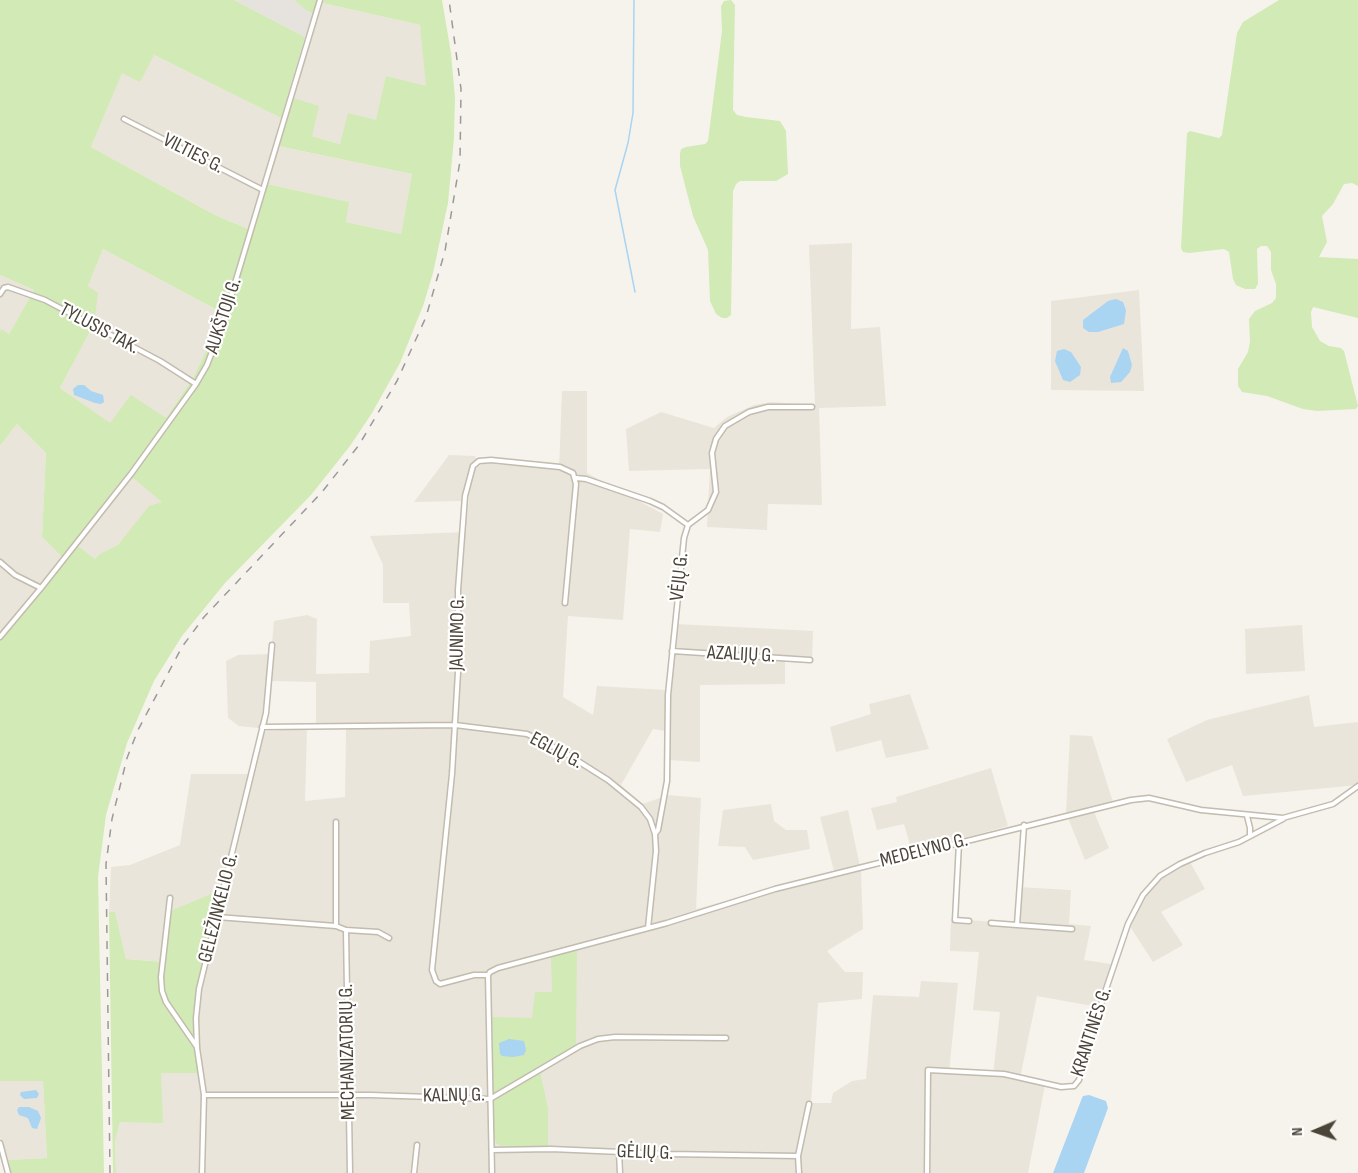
<!DOCTYPE html>
<html>
<head>
<meta charset="utf-8">
<style>
  body { margin:0 }
  #map { position:relative; width:1358px; height:1173px; overflow:hidden; background:#f6f3ec; font-family:"Sofia Sans Condensed",sans-serif }
  canvas { display:block }
  .north { position:absolute; left:1286px; top:1101px; width:60px; height:60px; -webkit-text-stroke:4px #fff; paint-order:stroke; rotate:268deg; font-size:16px; font-weight:700; line-height:24px; text-align:center; color:#4b4439 }
  .north::after { content:''; display:block; margin:auto; width:21px; height:27px; background:#4b4439; clip-path:polygon(50% 0,100% 100%,50% 72%,0 100%) }
</style>
</head>
<body>
<div id="map">
<canvas width="1358" height="1173"></canvas>
<div class="north">N</div>
</div>
<script>
const c = document.querySelector('canvas').getContext('2d');
c.lineJoin = 'round';
function paint(path, color) { c.fillStyle = color; c.fill(path, 'evenodd'); }
const poly = rows => new Path2D(rows.map(r => 'M' + r).join(''));
function strokePath(path, color, width, dash) { c.strokeStyle = color; c.lineWidth = width; c.lineCap = dash ? 'butt' : 'round'; c.setLineDash(dash || []); c.stroke(path); }
function write(font, color, halo, rows, align = 'center') {
  c.font = font + ' "Sofia Sans Condensed",sans-serif'; c.lineWidth = 4.5; c.setLineDash([]); c.textBaseline = 'middle'; c.strokeStyle = halo; c.fillStyle = color; for (const [text, x, y, turn = 0] of rows) {
    c.save(); c.translate(x, y); c.rotate((+turn || 0) * Math.PI / 180); c.textAlign = isNaN(turn) ? turn : align; if (halo) c.strokeText(text, 0, 0); c.fillText(text, 0, 0); c.restore();
  }
}
const residential = poly([
  [323,3,420,25,424,51,427,87,341,144,312,136,293,98],
  [154,55,281,118,248,229,215,215,91,147,122,72],
  [278,146,412,174,401,234,346,222,348,202,267,184],
  [852,243,851,329,880,327,886,406,819,408,822,505,768,504,767,530,707,527,710,469,629,471,626,429,661,412,714,428,727,417,754,405,771,402,815,405,809,245],
  [103,249,219,311,210,343,193,378,166,418,110,424,60,388,94,324,88,286],
  [0,275,34,290,9,334,1,330,0,332],
  [1139,290,1144,391,1051,390,1051,301],
  [562,391,587,391,587,473,663,514,660,532,630,529,623,620,568,616,563,697,593,715,597,686,666,690,665,731,653,729,621,785,643,804,668,795,701,798,696,909,834,871,820,817,848,810,861,871,863,929,827,951,845,972,863,972,862,999,818,1003,811,1103,831,1103,833,1093,852,1081,866,1079,873,995,919,997,921,981,958,983,949,1072,993,1075,1000,1012,973,1010,979,952,950,951,951,919,1015,923,1017,887,1071,890,1069,924,1091,926,1084,960,1111,964,1098,1007,1037,996,1020,1078,1045,1085,1028,1173,116,1173,115,1141,120,1122,161,1073,199,1073,194,1046,193,1019,197,989,165,962,126,959,115,913,109,912,111,867,130,865,180,845,191,774,248,774,259,732,307,728,305,801,345,797,346,729,316,729,316,682,272,681,267,729,239,726,228,718,226,661,238,655,271,654,274,621,307,615,317,619,316,674,369,673,370,641,411,636,409,603,383,603,383,565,370,536,465,532,471,478,474,470,483,463,559,469],
  [552,992,539,1066,548,1107,495,1140,492,1018,533,1018],
  [17,424,46,453,42,537,62,557,0,633,0,446],
  [449,455,475,456,476,459,467,475,462,501,414,502],
  [132,477,163,502,118,545,95,559,77,545],
  [676,624,813,631,812,663,785,661,785,684,700,685,700,762,669,760,669,690],
  [1302,625,1305,671,1246,674,1245,629],
  [910,694,929,749,886,758,881,740,836,752,830,727,871,714,869,704],
  [1309,695,1314,727,1358,722,1358,785,1243,796,1232,765,1186,782,1167,739,1207,720],
  [1070,735,1092,736,1113,802,1092,807,1109,848,1085,860,1066,813],
  [991,768,1008,826,912,852,904,824,877,830,871,808,897,802,896,797],
  [771,804,774,821,786,830,807,830,810,849,753,860,745,847,718,846,723,810],
  [1190,862,1205,889,1161,912,1183,945,1153,962,1129,925,1147,893,1163,878],
  [0,1081,43,1081,47,1158,8,1160,0,1137]
]);
const industrial = poly([
  [234,0,294,0,313,14,305,37]
]);
const green = poly([
  [0,0,234,0,305,37,281,118,154,55,140,82,122,73,91,147,215,215,248,229,212,348,200,373,150,444,62,557,42,537,46,453,17,424,0,446,0,332,1,329,9,334,34,290,0,275],
  [103,249,219,311,210,343,193,378,166,418,131,395,110,423,60,388,94,324,98,293,88,286],
  [294,0,317,0,313,14,305,9],
  [324,0,442,0,451,53,455,98,454,138,448,203,433,273,423,306,400,363,372,413,350,446,311,495,225,583,182,636,154,681,127,743,106,815,98,877,104,1173,10,1173,8,1160,47,1158,43,1081,0,1081,0,641,77,545,95,559,100,554,118,545,149,506,162,502,132,477,207,371,218,345,267,184,349,202,346,222,401,234,412,174,278,146,293,98,319,106,312,136,340,144,348,113,376,120,386,76,426,86,420,25,323,3],
  [731,0,735,5,733,110,737,115,746,117,780,121,786,131,788,174,776,181,740,181,736,184,733,191,731,315,727,318,722,318,716,314,710,301,708,250,693,216,680,166,680,154,681,149,686,147,705,144,708,141,722,31,721,6,724,1],
  [1279,0,1358,0,1358,186,1352,183,1344,184,1333,204,1322,216,1327,242,1319,257,1358,259,1358,318,1313,307,1311,312,1312,327,1320,341,1329,346,1341,348,1344,351,1358,406,1356,409,1317,411,1303,409,1267,396,1242,392,1238,386,1238,369,1248,352,1250,342,1249,319,1255,311,1272,303,1276,298,1276,284,1271,270,1271,252,1267,246,1261,246,1257,249,1258,284,1255,289,1245,289,1236,285,1233,279,1229,252,1224,249,1189,253,1183,252,1181,248,1187,133,1190,131,1219,138,1222,135,1237,33,1243,22],
  [221,890,197,989,193,1019,194,1046,199,1073,161,1073,163,1123,120,1122,115,1141,116,1173,113,1173,109,912,115,912,126,959,164,962,170,911],
  [577,949,576,1046,539,1066,548,1107,548,1146,501,1146,496,1143,494,1137,492,1017,532,1018,535,992,552,992,551,956]
]);
const water = poly([
  [1116,299,1123,302,1126,310,1124,324,1098,332,1089,332,1083,328,1083,320,1108,301],
  [1123,348,1128,351,1132,365,1130,372,1121,382,1111,383,1110,377],
  [1064,349,1071,352,1081,367,1080,375,1070,382,1063,380,1055,361,1057,351],
  [78,385,84,385,91,391,103,395,104,402,101,404,95,403,74,395,73,389],
  [509,1039,524,1041,526,1050,524,1055,513,1057,502,1056,500,1054,499,1043],
  [36,1090,39,1094,37,1098,24,1099,20,1095,21,1092],
  [1089,1095,1106,1101,1108,1108,1084,1173,1053,1173,1082,1098,1083,1096],
  [19,1107,29,1107,38,1111,41,1118,37,1129,32,1128,28,1118,19,1115,17,1110]
]);
const stream = poly([
  [634,0,633,113,628,143,615,190,635,292]
]);
const minor = poly([
  [124,119,263,190],
  [0,294,4,288,8,287,45,300,160,361,196,384],
  [576,478,586,479,650,501,663,507,688,525],
  [0,562,15,575,41,588],
  [0,637,41,588,131,474,196,384,207,365,223,323,320,0],
  [672,651,810,660],
  [262,727,455,725,527,734,562,751,608,780,641,807,650,819,655,834,656,851,648,928],
  [1247,816,1250,828,1250,836],
  [655,834,658,830,667,781,668,695,684,538,688,525,708,510,716,492,712,453,716,439,725,426,749,412,768,407,812,407],
  [959,843,955,920,969,921],
  [170,898,161,977,162,991,166,1002,197,1047],
  [217,917,336,926,346,930,378,932,389,938],
  [991,923,1017,925,1024,825],
  [1017,925,1072,929],
  [336,926,336,822],
  [346,930,350,1173],
  [488,975,474,975,440,984,436,981,432,970,452,774,458,672,458,590,465,496,473,466,479,461,491,460,560,467,573,473,576,484,565,603],
  [204,1095,371,1095,490,1099,580,1046,598,1039,615,1037,726,1038],
  [0,1143,8,1173],
  [492,1150,551,1149,668,1154,798,1156],
  [619,1152,620,1173],
  [202,1173,204,1095,197,1048,196,1018,199,989,266,713,272,645],
  [414,1173,417,1145],
  [492,1173,488,975,490,972,498,968,667,923,775,889,1131,800,1149,798,1201,810,1283,818,1333,804,1358,786],
  [799,1173,798,1156,809,1104],
  [927,1173,928,1070,1004,1074,1061,1087,1074,1086,1079,1080,1101,1004,1128,924,1143,895,1160,876,1180,864,1205,853,1239,842,1283,819]
]);
const rail = poly([
  [110,1173,106,864,112,819,127,758,138,730,182,647,204,617,322,492,359,445,397,381,426,317,445,251,460,161,461,89,449,0]
]);
const streetNames = [
  ["VILTIES G.",193,154,27],
  ["AUKŠTOJI G.",224,316,-72],
  ["TYLUSIS TAK.",99,329,28],
  ["VĖJŲ G.",680,577,-84],
  ["JAUNIMO G.",458,633,-89],
  ["AZALIJŲ G.",741,655,3],
  ["EGLIŲ G.",556,751,28],
  ["MEDELYNO G.",924,851,-14],
  ["GELEŽINKELIO G.",219,908,-76],
  ["KRANTINĖS G.",1092,1032,-72],
  ["MECHANIZATORIŲ G.",348,1052,-91],
  ["KALNŲ G.",454,1096,-1],
  ["GĖLIŲ G.",645,1153,2]
];
paint(residential, '#eae5da');
paint(industrial, '#e6e2dd');
paint(green, '#d2eab5');
paint(water, '#a9d4f2');
strokePath(stream, '#a9d4f2', 1.5);
strokePath(minor, '#c2bbae', 7);
strokePath(minor, '#fff', 4);
strokePath(rail, '#9a9a9a', 1.5, [8, 8]);
write('20px', '#4b4439', '#fff', streetNames);
</script>
</body>
</html>
